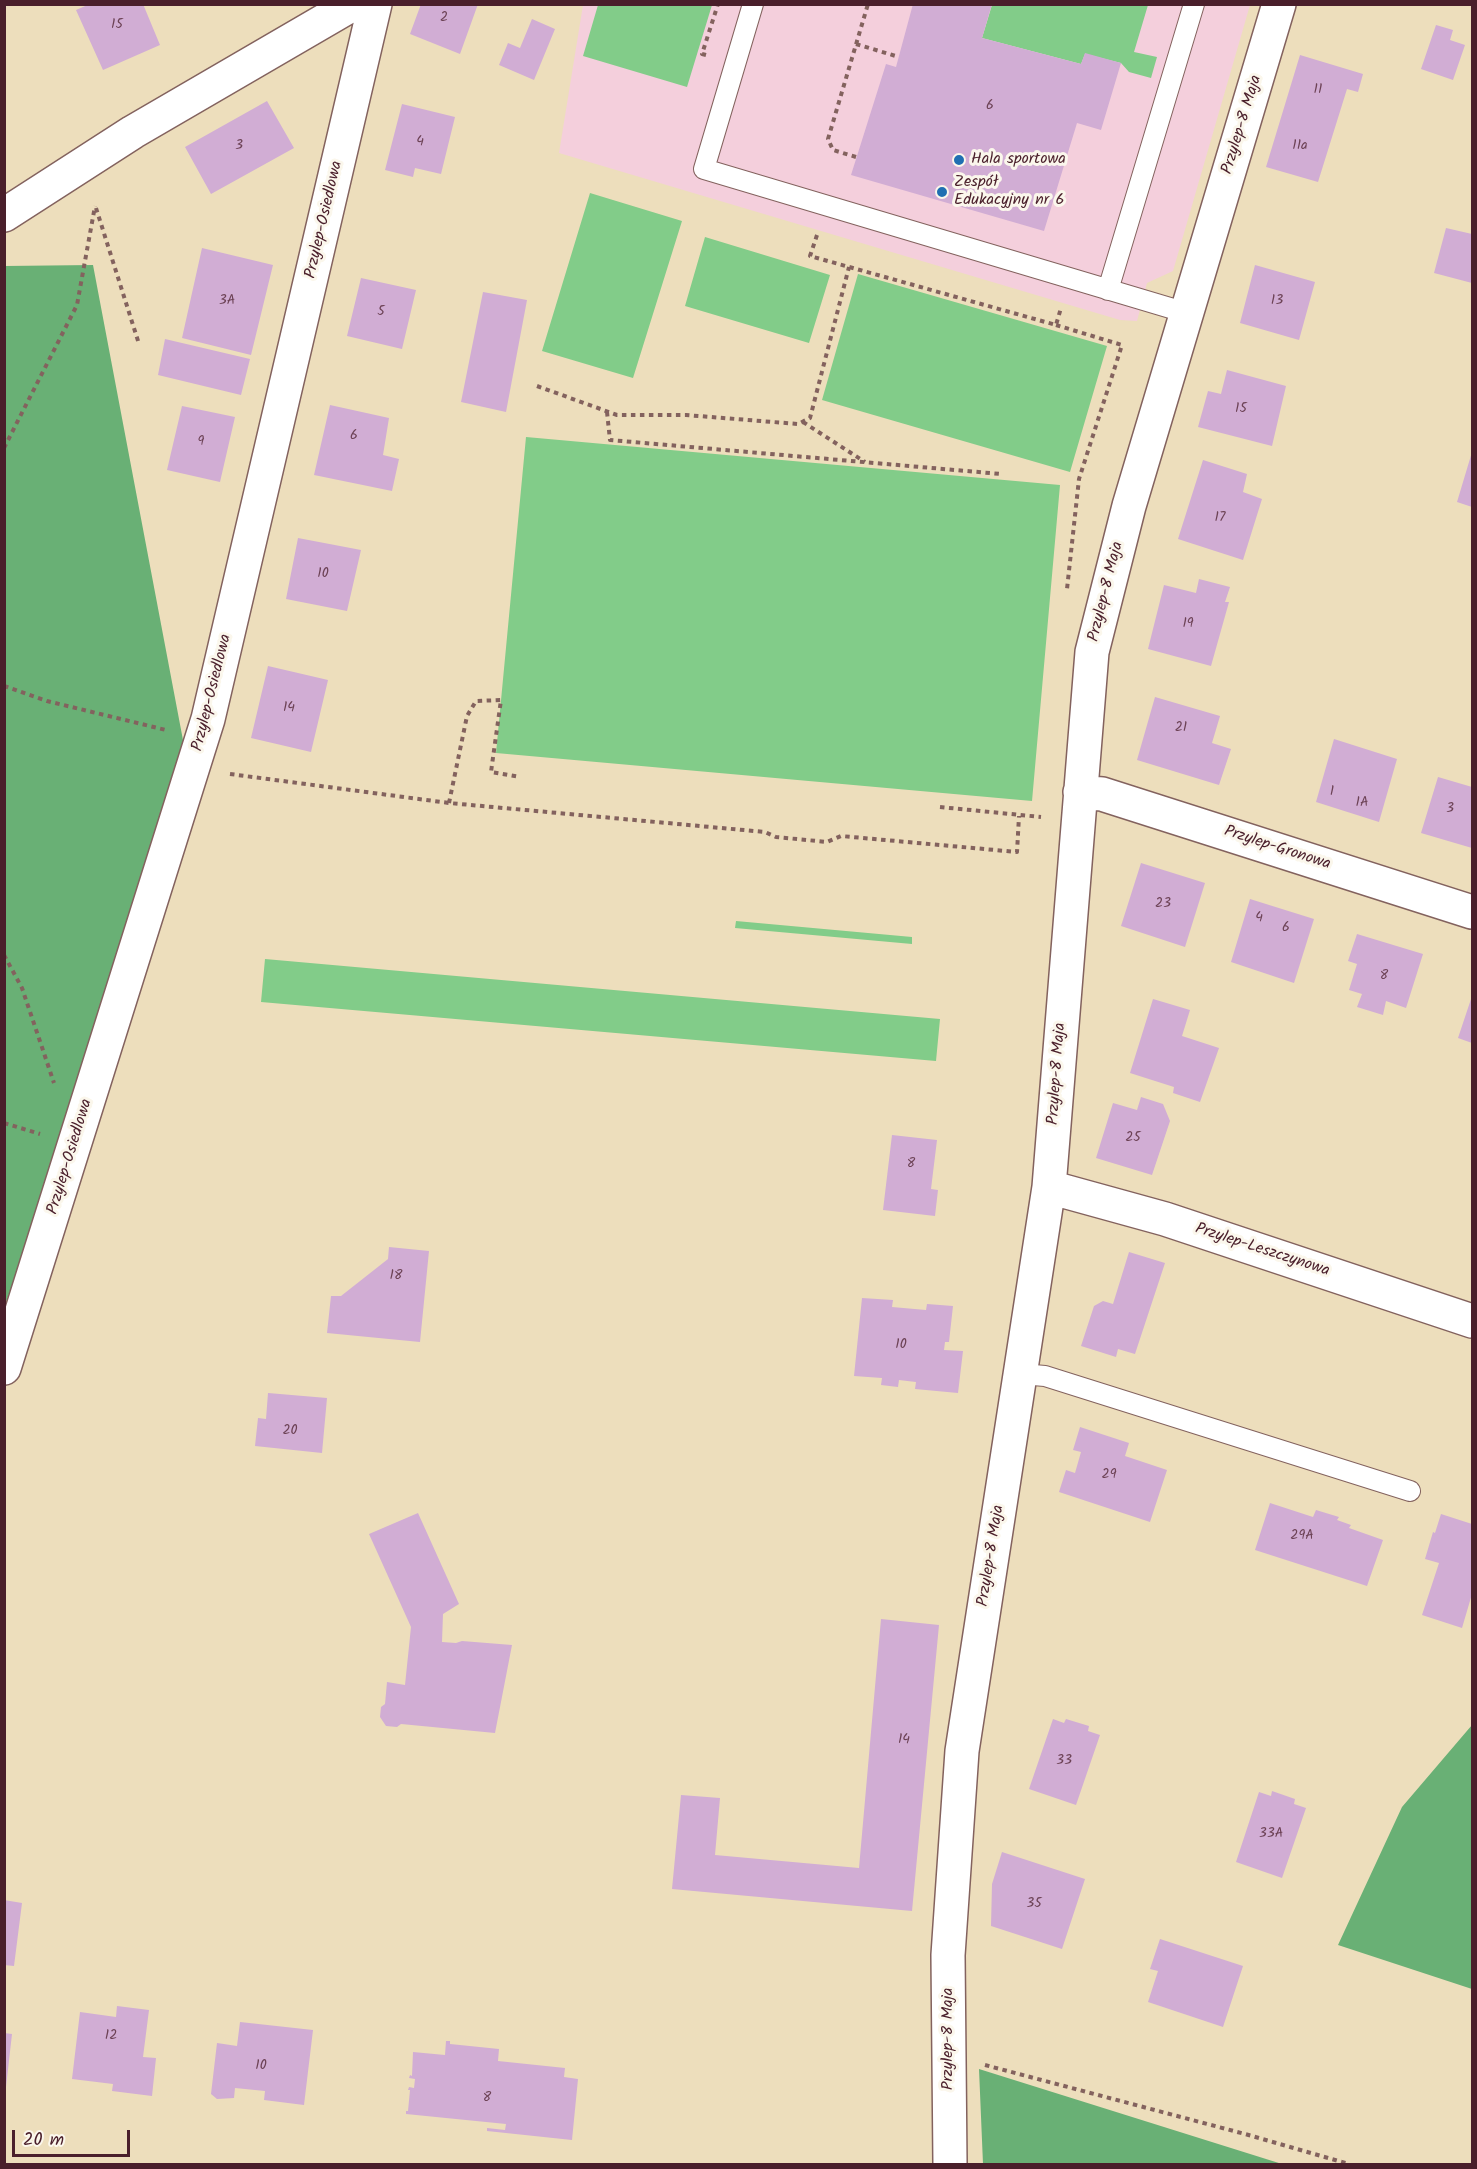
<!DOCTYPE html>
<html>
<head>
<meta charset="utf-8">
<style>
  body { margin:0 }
  #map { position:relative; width:1477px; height:2169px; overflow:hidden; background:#eddebc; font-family:Kalam,sans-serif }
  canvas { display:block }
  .frame { position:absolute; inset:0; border:6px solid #4a1f2b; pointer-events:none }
  .scale { position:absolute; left:12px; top:2130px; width:118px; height:27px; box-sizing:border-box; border:3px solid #4a1f2b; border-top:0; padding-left:8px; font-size:18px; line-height:21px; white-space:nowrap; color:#4a1f2b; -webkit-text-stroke:4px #fbf7ec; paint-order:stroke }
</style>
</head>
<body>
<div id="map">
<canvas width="1477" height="2169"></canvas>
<div class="frame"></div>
<div class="scale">20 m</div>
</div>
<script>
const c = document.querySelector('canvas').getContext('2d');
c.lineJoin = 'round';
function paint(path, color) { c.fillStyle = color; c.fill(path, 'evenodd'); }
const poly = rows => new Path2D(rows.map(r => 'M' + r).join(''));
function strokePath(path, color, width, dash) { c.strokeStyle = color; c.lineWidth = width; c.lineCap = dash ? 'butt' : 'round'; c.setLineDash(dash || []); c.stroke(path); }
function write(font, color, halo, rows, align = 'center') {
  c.font = font + ' Kalam,sans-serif'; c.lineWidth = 6; c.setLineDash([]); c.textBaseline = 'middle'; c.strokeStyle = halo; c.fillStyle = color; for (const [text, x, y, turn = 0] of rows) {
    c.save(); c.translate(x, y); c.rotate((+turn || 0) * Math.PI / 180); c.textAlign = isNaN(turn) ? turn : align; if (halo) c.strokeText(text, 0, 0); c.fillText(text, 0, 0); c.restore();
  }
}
const built = poly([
  [583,5,1250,5,1173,271,1147,283,1137,321,1120,320,559,153]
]);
const green = poly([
  [598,5,712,5,687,87,583,56],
  [992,5,1148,5,1134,52,1157,57,1151,78,1129,72,1121,63,1085,54,1081,64,982,38],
  [590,193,682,221,633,378,542,351],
  [705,237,830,275,809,343,685,306],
  [858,274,1107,346,1070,472,822,400],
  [526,437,1060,485,1032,801,496,753],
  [736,921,912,937,912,944,735,928],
  [265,959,940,1019,936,1061,261,1002]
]);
const forest = poly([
  [93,265,186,756,62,1144,5,1305,5,266],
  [1472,1725,1472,1989,1338,1945,1402,1807],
  [979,2069,1282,2164,983,2164]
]);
const building = poly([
  [90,4,143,4,160,45,103,70,76,10],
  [421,4,478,4,460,54,410,34],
  [913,4,992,4,982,38,1081,64,1085,53,1121,63,1101,130,1077,123,1044,231,851,175,886,64,896,67],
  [532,19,555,29,534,80,499,65,508,43,520,48],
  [1436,25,1453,30,1450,40,1465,45,1453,80,1421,69],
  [1300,55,1363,74,1358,92,1347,89,1318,182,1266,167],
  [267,101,294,148,211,194,185,147],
  [402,104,455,117,441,174,415,168,413,177,385,170],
  [1446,228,1472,234,1472,283,1434,273],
  [202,248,273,265,251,355,182,338],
  [1255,265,1315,282,1299,340,1240,323],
  [361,278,416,290,402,349,347,336],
  [483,292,527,300,506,412,461,402],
  [165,339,250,359,241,395,158,375],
  [1227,370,1286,386,1272,446,1198,427,1208,391,1221,394],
  [330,405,389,418,383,455,399,459,392,491,314,475],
  [182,406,235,417,220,482,167,470],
  [1472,452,1472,507,1457,502],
  [1203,460,1247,474,1243,492,1262,499,1243,560,1178,539],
  [298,538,361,550,347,611,286,599],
  [1199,579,1230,587,1225,602,1229,602,1211,666,1148,649,1164,585,1196,593],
  [268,666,328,680,311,752,251,738],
  [1155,697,1220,716,1212,743,1231,749,1219,785,1137,760],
  [1334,739,1397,759,1379,822,1316,802],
  [1438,777,1472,787,1472,848,1421,833],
  [1141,863,1205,883,1185,947,1121,926],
  [1250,899,1314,919,1294,983,1231,962],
  [1357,934,1423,954,1406,1008,1386,1001,1383,1015,1357,1007,1362,994,1349,990,1357,964,1348,961],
  [1472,996,1472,1043,1458,1038],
  [1153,999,1190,1010,1182,1036,1219,1048,1200,1102,1173,1093,1174,1087,1130,1073],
  [1141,1097,1163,1104,1170,1121,1152,1175,1096,1158,1113,1103,1137,1110],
  [892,1135,937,1140,931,1189,938,1190,935,1216,883,1210],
  [389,1247,429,1251,420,1342,327,1333,331,1296,341,1296,388,1259],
  [1129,1252,1165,1263,1135,1354,1118,1349,1116,1357,1081,1346,1094,1306,1103,1301,1113,1304],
  [862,1298,893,1300,892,1307,926,1310,927,1304,953,1306,949,1342,945,1342,944,1350,963,1351,958,1393,915,1389,916,1382,899,1380,898,1387,881,1385,882,1378,854,1376],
  [268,1393,327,1398,322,1453,255,1446,258,1418,266,1419],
  [1080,1427,1129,1443,1125,1456,1167,1470,1150,1522,1059,1492,1066,1470,1075,1473,1081,1452,1073,1450],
  [1270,1503,1313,1517,1316,1510,1339,1517,1337,1520,1351,1525,1349,1528,1383,1540,1367,1586,1255,1550],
  [418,1513,459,1604,443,1614,442,1642,456,1643,462,1641,512,1645,495,1733,401,1724,397,1727,386,1726,380,1717,381,1707,385,1704,387,1682,405,1685,411,1627,369,1534],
  [1441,1514,1472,1524,1472,1594,1462,1628,1422,1615,1439,1563,1425,1559,1433,1532,1435,1533],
  [881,1619,939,1625,912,1911,672,1889,681,1795,720,1798,715,1855,859,1868],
  [1053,1719,1064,1723,1066,1719,1089,1726,1088,1731,1100,1735,1076,1805,1029,1789],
  [1272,1791,1295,1799,1294,1804,1306,1808,1282,1878,1236,1862,1259,1792,1271,1796],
  [1002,1852,1085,1879,1062,1949,991,1926,992,1884],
  [4,1900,22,1903,14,1966,4,1965],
  [1160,1939,1243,1966,1223,2027,1148,2002,1158,1971,1150,1969],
  [117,2006,149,2010,143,2057,156,2058,152,2096,112,2091,113,2084,72,2079,80,2012,116,2017],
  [240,2022,313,2030,304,2105,264,2100,265,2091,235,2088,234,2098,217,2099,211,2094,217,2043,237,2046],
  [4,2033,12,2034,6,2087,4,2087],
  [446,2041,450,2041,450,2044,499,2049,498,2061,565,2068,564,2077,578,2079,572,2140,487,2131,487,2128,505,2130,506,2124,406,2114,406,2111,408,2111,410,2090,408,2090,409,2087,414,2088,415,2079,409,2078,410,2075,412,2076,413,2052,445,2055]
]);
const path = poly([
  [856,44,899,57],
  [706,55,702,54,718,4],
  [856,157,833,150,828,139,868,4],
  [96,208,139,344],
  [817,235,810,256,1056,325,1061,308],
  [1056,325,1122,345,1079,479,1067,589],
  [537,386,617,415,686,415,798,424,810,418,849,267],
  [607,412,610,440,1001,474],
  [803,422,865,462],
  [4,448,77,305,95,206],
  [4,686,47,701,166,730],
  [230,774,449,803,765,832,776,837,827,842,841,836,1017,852,1019,816],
  [449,803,467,716,476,701,501,700,491,772,520,777],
  [940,807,1041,817],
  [4,955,22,988,54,1083],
  [4,1123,40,1134],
  [985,2065,1245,2134,1349,2164]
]);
const service = poly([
  [753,4,704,169,1187,313],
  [1108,290,1194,4],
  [1021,1374,1045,1376,1410,1491]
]);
const minor = poly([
  [4,215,133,132,353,4],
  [1080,792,1102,794,1472,912],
  [1049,1187,1165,1219,1472,1321],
  [4,1368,208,719,375,4],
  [950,2164,948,1955,962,1751,1049,1187,1092,652,1129,506,1279,4]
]);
const markers = [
  [959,160,6,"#1f6fb2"],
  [942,192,6,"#1f6fb2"]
];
const numberNames = [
  ["2",444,19],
  ["15",117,26],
  ["11",1318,91],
  ["6",990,107],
  ["4",420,143],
  ["3",239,147],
  ["11a",1300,147],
  ["3A",227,302],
  ["13",1277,302],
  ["5",381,313],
  ["15",1241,410],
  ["6",354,437],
  ["9",201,443],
  ["17",1220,519],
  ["10",323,575],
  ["19",1188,625],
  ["14",289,709],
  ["21",1181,729],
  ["1",1332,793],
  ["1A",1362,804],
  ["3",1450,810],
  ["23",1163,905],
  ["4",1259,919],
  ["6",1286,929],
  ["8",1384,977],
  ["25",1133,1139],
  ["8",911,1165],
  ["18",396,1277],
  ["10",901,1346],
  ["20",290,1432],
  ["29",1109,1476],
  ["29A",1302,1537],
  ["14",904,1741],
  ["33",1064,1762],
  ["33A",1271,1835],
  ["35",1034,1905],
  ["12",111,2037],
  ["10",261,2067],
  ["8",487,2099]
];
const streetNames = [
  ["Przylep-8 Maja",1243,125,-73],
  ["Przylep-Osiedlowa",325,220,-77],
  ["Przylep-8 Maja",1107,592,-76],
  ["Przylep-Osiedlowa",213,693,-76],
  ["Przylep-Gronowa",1277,849,18],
  ["Przylep-8 Maja",1058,1074,-86],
  ["Przylep-Osiedlowa",71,1157,-73],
  ["Przylep-Leszczynowa",1262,1251,18],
  ["Przylep-8 Maja",992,1556,-81],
  ["Przylep-8 Maja",949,2039,-90]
];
const poiNames = [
  ["Hala sportowa",971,160],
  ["Zespół",954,183],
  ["Edukacyjny nr 6",954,201]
];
paint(built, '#f4cfdc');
paint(green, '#82cc89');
paint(forest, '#69b075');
paint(building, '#d1add4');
strokePath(service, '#83625e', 22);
strokePath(minor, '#83625e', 36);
strokePath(path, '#83625e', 4, [4.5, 4.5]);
strokePath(service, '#fff', 20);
strokePath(minor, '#fff', 33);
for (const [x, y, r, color] of markers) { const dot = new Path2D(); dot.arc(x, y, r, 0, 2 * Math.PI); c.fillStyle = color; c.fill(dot); strokePath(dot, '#fbf7ec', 2); }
write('14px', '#6c4255', null, numberNames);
write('16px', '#4a1f2b', '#fbf7ec', streetNames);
write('16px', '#4a1f2b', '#fbf7ec', poiNames, 'left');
</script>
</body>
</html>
